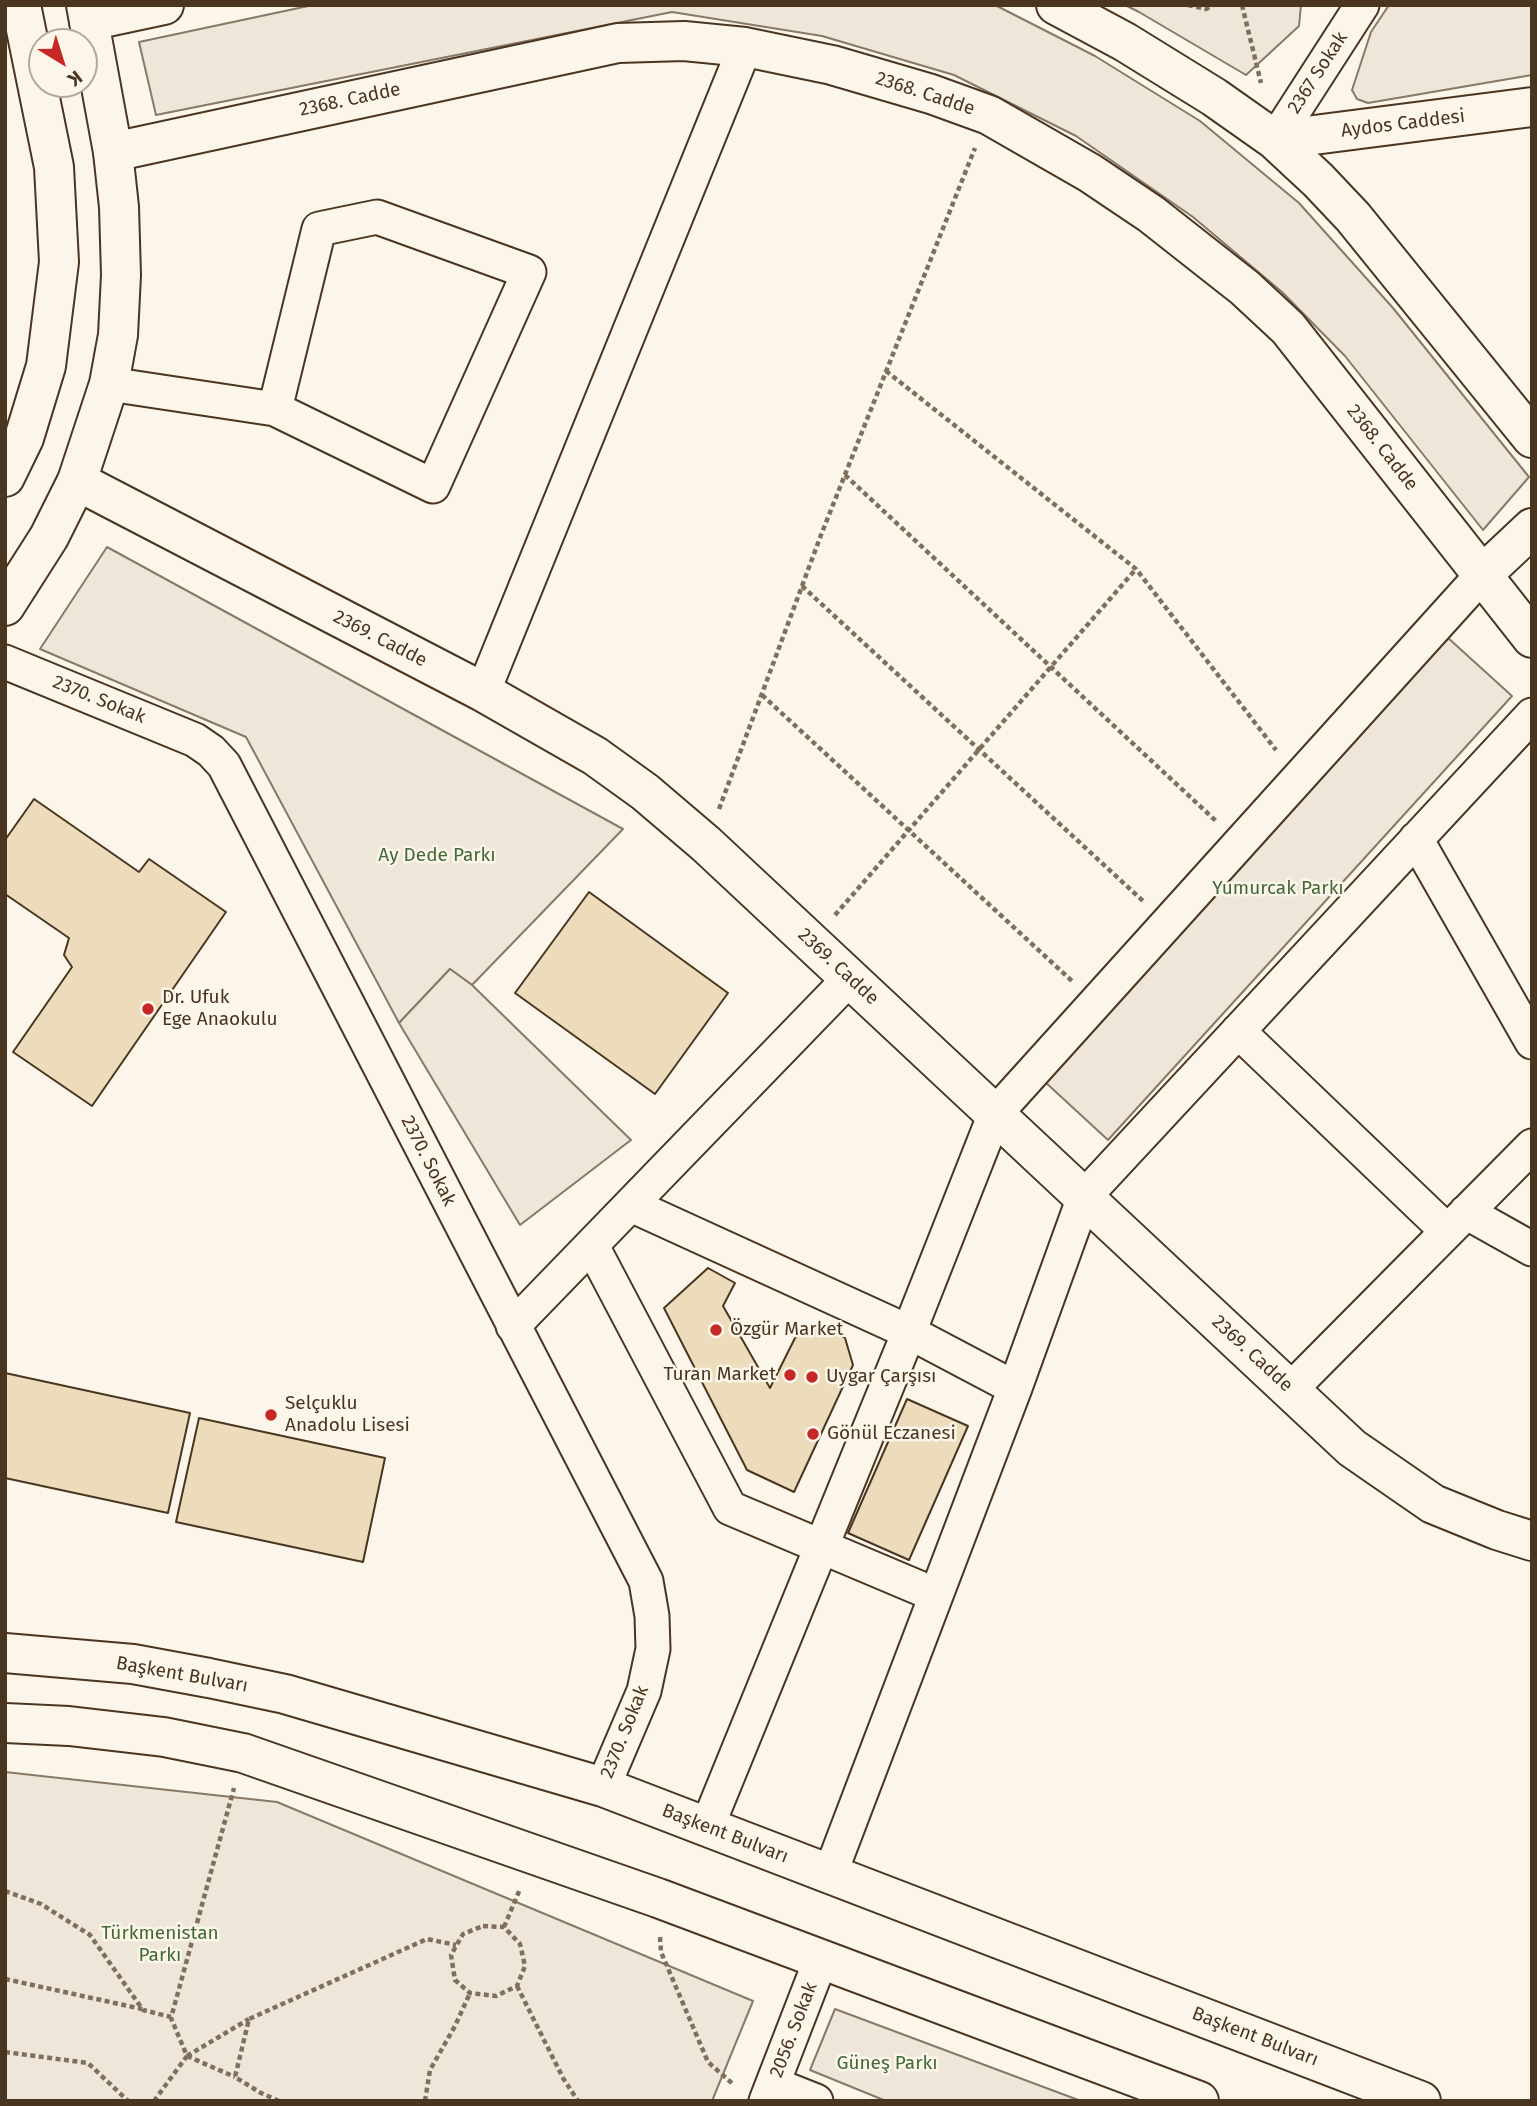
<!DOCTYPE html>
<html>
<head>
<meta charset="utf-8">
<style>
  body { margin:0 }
  #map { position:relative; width:1537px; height:2106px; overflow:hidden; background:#fbf6e9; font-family:"Fira Sans",sans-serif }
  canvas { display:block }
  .frame { position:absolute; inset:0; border:7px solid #4a3520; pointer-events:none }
  .north { position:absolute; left:28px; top:28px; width:70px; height:70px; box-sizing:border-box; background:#fbf6e9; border:2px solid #b4a999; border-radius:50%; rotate:142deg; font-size:19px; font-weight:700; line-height:28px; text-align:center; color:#4a3520 }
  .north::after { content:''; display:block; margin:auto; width:24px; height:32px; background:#c62828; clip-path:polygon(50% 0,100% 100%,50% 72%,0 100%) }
</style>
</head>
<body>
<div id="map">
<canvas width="1537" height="2106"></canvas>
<div class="frame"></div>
<div class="north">K</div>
</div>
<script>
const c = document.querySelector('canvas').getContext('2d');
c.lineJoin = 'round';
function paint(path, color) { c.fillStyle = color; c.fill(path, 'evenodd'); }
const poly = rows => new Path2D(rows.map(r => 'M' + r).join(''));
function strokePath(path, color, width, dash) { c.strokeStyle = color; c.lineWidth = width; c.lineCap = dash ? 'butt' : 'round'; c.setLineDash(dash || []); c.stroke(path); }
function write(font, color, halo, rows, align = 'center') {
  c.font = font + ' "Fira Sans",sans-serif'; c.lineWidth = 5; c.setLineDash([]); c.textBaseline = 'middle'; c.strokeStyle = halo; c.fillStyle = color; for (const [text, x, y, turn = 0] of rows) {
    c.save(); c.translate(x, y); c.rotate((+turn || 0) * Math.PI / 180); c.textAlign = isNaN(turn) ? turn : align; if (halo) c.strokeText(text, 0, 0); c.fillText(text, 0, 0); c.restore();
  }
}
const green = poly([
  [313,5,997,6,1095,56,1200,121,1299,203,1393,308,1529,477,1483,530,1345,356,1282,292,1193,217,1076,136,954,75,822,36,672,12,156,115,139,42,313,5],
  [1125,5,1301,5,1299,26,1246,75,1139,12,1125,5],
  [1389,5,1532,5,1532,75,1368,103,1357,99,1352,90,1371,32,1389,5],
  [107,547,623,829,472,985,450,969,399,1023,246,737,40,649,107,547],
  [1447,637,1512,696,1108,1140,1044,1081,1447,637],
  [5,1772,277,1802,753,2001,712,2101,5,2101,5,1772],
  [835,2009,1081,2101,886,2101,810,2070,835,2009]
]);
const parking = poly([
  [450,969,472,985,631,1140,520,1225,399,1023,450,969]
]);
const building = poly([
  [34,799,139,872,149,859,226,912,92,1106,13,1052,72,967,64,955,69,938,5,894,5,840,34,799],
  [589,892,728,993,655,1094,515,993,589,892],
  [708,1268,735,1283,723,1306,770,1388,795,1338,820,1324,845,1338,853,1365,794,1492,747,1470,664,1308,708,1268],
  [5,1373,190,1413,168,1513,5,1478,5,1373],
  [907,1399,968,1426,909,1560,848,1533,907,1399],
  [199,1418,385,1458,363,1562,176,1522,199,1418]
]);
const path = poly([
  [1188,5,1206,9,1213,5],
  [1242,5,1261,83],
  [886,371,1136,569,1276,750],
  [845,475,1216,821],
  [802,586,1143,901],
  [762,695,1072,981],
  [719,809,821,535,975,148],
  [835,915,1136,569],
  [5,1891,41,1904,90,1935,143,2010,171,2017],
  [483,1926,504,1927,520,1944,525,1966,517,1986,496,1996,470,1993,455,1980,451,1955,463,1934,483,1926],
  [504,1927,520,1889],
  [660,1937,661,1952,708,2062,734,2085],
  [5,1979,142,2009],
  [517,1986,563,2078,578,2101],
  [5,2052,88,2063,128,2101],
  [187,2056,249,2019],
  [187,2056,235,2077],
  [154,2101,187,2056,171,2018,234,1788],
  [279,2101,261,2093,235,2077,249,2019,427,1939,456,1945],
  [425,2101,430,2070,455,2026,470,1993]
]);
const minor = poly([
  [1275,140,1362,5],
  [109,384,275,409,319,229,377,217,529,272,433,486,275,409],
  [5,662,195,740,211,751,224,765,646,1581,652,1616,653,1649,644,1691,603,1787],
  [483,692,745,47],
  [1416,839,1532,1042],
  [1238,1031,1447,1231],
  [631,1205,909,1332,1015,1388],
  [1466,1212,1532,1249],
  [592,1246,730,1508,936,1595],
  [513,1326,850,978],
  [1290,1390,1532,1146],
  [707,1827,909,1332,995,1114,1482,575],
  [830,1874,1015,1388,1084,1197,1532,715],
  [773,2084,816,2101],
  [766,2101,821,1959]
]);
const tertiary = poly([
  [1056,5,1125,42,1214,97,1275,140,1318,180,1353,217,1532,438],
  [89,21,164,5],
  [1275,140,1532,107],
  [113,152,618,43,684,41,745,47,832,65,931,94,989,115,1090,173,1151,214,1245,288,1288,328,1532,638],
  [77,481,483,692,595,756,645,792,706,844,1352,1448,1433,1504,1497,1530,1532,1541],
  [1482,575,1532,528]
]);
const secondary = poly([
  [5,477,24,438,46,366,59,262,54,167,21,5],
  [5,606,49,537,77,481,109,384,118,335,121,275,119,207,113,152,86,5]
]);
const primary = poly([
  [5,1653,133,1664,209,1678,285,1694,603,1787,1421,2101],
  [5,1723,69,1726,164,1737,243,1753,658,1898,1199,2101]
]);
const markers = [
  [148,1009,7,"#c62828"],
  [716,1330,7,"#c62828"],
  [790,1375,7,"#c62828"],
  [812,1377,7,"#c62828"],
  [271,1415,7,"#c62828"],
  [813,1434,7,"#c62828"]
];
const streetNames = [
  ["2367 Sokak",1318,73,-57],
  ["2368. Cadde",925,94,18],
  ["2368. Cadde",350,100,-12],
  ["Aydos Caddesi",1403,124,-7],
  ["2368. Cadde",1382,448,52],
  ["2369. Cadde",380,639,27],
  ["2370. Sokak",99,700,22],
  ["2369. Cadde",838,967,43],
  ["2370. Sokak",428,1161,63],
  ["2369. Cadde",1252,1354,43],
  ["Başkent Bulvarı",182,1675,10],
  ["2370. Sokak",625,1732,-68],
  ["Başkent Bulvarı",725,1834,21],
  ["2056. Sokak",794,2030,-69],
  ["Başkent Bulvarı",1255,2037,21]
];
const parkNames = [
  ["Ay Dede Parkı",437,856],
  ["Yumurcak Parkı",1278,889],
  ["Türkmenistan",160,1934],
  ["Parkı",160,1956],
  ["Güneş Parkı",887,2064]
];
const poiNames = [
  ["Dr. Ufuk",162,998],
  ["Ege Anaokulu",162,1020],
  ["Özgür Market",730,1330],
  ["Turan Market",776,1375,"right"],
  ["Uygar Çarşısı",826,1377],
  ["Selçuklu",285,1404],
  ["Anadolu Lisesi",285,1426],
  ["Gönül Eczanesi",827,1434]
];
paint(green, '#ede6d9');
strokePath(green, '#887966', 2);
paint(parking, '#ede7d9');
strokePath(parking, '#887966', 2);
paint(building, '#ecdcbc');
strokePath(building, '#4a3520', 2);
strokePath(minor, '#4a3520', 37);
strokePath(tertiary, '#4a3520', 42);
strokePath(secondary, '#4a3520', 42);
strokePath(primary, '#4a3520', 42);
strokePath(path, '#7f6f5c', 4.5, [5, 3.5]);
strokePath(minor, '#fbf6e9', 33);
strokePath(tertiary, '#fbf6e9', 38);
strokePath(secondary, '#fbf6e9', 38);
strokePath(primary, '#fbf6e9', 38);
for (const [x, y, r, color] of markers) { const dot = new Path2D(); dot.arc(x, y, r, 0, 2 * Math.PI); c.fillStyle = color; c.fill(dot); strokePath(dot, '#fbf6e9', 2.5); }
write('19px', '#4a3520', '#fbf6e9', streetNames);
write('19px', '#436837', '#fbf6e9', parkNames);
write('19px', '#4a3520', '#fbf6e9', poiNames, 'left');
</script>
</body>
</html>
